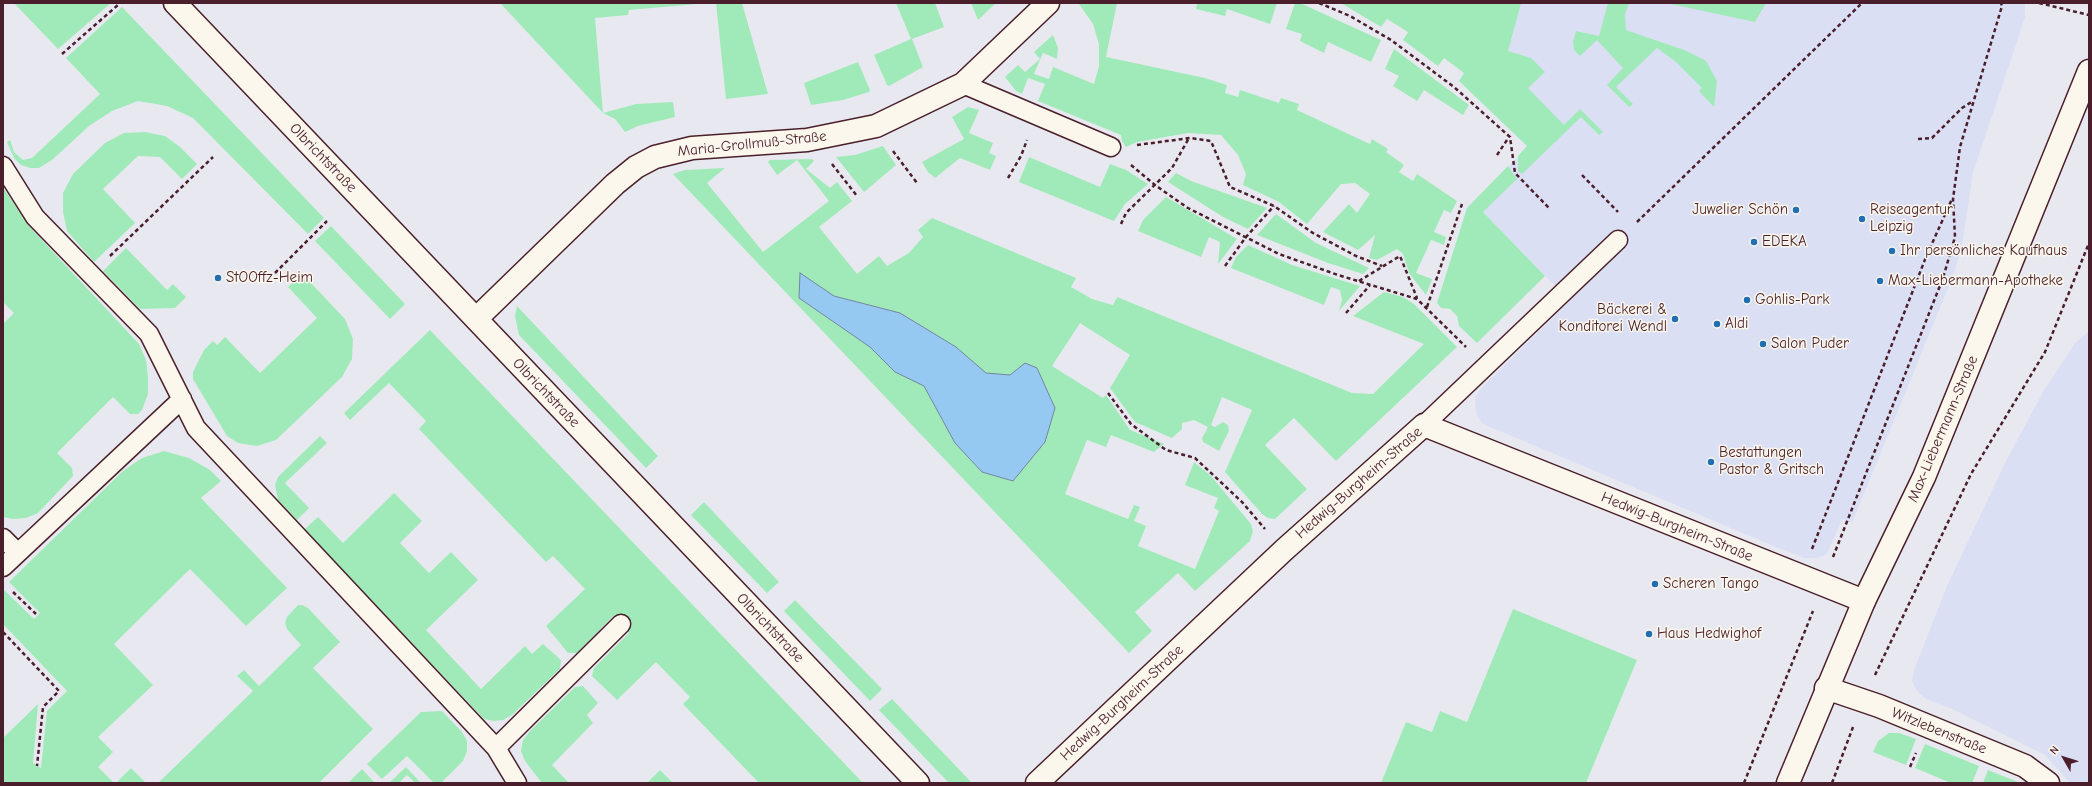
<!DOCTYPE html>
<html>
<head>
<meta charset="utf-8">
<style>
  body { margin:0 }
  #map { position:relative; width:2092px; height:786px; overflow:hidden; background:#e8e9f0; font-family:"Comic Neue",sans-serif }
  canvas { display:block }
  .frame { position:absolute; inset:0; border:4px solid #4a1f2b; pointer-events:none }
  .north { position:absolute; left:2044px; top:738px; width:40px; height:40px; -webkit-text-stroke:3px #fbf7ec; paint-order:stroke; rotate:309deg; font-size:11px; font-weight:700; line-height:16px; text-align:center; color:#4a1f2b }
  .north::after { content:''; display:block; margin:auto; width:14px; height:18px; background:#4a1f2b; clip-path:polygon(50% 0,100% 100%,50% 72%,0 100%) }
</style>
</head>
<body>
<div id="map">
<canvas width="2092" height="786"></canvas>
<div class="frame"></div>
<div class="north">N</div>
</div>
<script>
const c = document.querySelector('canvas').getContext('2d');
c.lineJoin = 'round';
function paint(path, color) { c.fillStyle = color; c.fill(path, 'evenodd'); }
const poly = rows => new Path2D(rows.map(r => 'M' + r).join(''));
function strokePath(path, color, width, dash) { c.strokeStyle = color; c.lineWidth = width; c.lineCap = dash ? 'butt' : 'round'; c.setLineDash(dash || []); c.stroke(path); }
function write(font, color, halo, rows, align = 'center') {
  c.font = font + ' "Comic Neue",sans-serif'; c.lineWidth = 3; c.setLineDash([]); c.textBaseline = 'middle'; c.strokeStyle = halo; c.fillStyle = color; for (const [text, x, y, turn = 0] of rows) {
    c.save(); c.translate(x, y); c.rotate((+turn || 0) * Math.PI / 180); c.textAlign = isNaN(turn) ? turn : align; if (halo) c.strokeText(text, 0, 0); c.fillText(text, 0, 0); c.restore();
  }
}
const built = poly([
  [1484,3,2025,3,2025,17,2020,33,1973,172,1962,246,1953,276,1852,523,1842,519,1827,554,1817,558,1804,558,1776,547,1483,424,1477,416,1475,406,1476,396,1482,387,1570,301,1473,202,1549,126,1475,33],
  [2089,331,2089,783,2070,783,2045,755,1952,709,1926,699,1917,691,1912,681,1914,670,1947,586,2006,461,2043,392,2075,343]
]);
const green = poly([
  [14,3,111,3,58,49],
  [500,3,709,3,629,10,628,15,595,18,603,113,636,104,673,102,675,117,638,126,625,132,615,119,603,113],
  [716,3,742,3,768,94,726,99],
  [896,3,935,3,944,27,912,39,923,67,889,86,887,85,874,55,911,39],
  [971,3,996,3,978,20],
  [1081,3,1117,3,1106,57,1205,78,1227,85,1225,93,1238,97,1240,90,1279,103,1281,98,1299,104,1297,110,1370,144,1372,139,1388,149,1386,152,1404,165,1399,172,1413,181,1417,174,1457,201,1451,213,1444,210,1434,232,1446,237,1444,245,1431,240,1416,273,1432,279,1426,295,1409,273,1403,254,1397,249,1377,260,1369,258,1375,235,1358,250,1323,232,1349,204,1357,213,1370,194,1355,183,1341,184,1307,224,1279,202,1243,185,1246,174,1238,155,1221,135,1188,133,1137,142,1126,147,1122,141,1121,135,1038,101,1045,84,1028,78,1022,94,1016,91,1005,77,1018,65,1025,72,1040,59,1034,52,1053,35,1058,48,1057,59,1043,53,1034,74,1049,79,1053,67,1094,84,1099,66,1099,44,1093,24,1079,4],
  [1197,3,1277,3,1270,24,1227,9,1225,16,1196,9],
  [1295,3,1300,3,1381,40,1371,62,1328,42,1324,53,1300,41,1302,34,1286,29],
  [1341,3,1521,3,1508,51,1531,58,1545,72,1528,88,1564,125,1580,109,1603,132,1599,135,1581,117,1522,174,1518,171,1518,156,1527,146,1459,81,1464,73,1444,58,1438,66,1403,40,1408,32,1387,19,1381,27],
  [1608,3,1629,3,1625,14,1626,30,1687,51,1706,61,1717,81,1714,107,1699,91,1702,88,1676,62,1657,48,1616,87,1633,104,1629,107,1607,85,1623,68,1597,40,1580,56,1574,50,1573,42,1576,31,1599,36],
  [1666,3,1766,3,1755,22],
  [122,7,324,218,308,234,193,118,167,106,138,101,112,111,89,126,52,160,39,168,30,168,21,165,14,158,7,142,10,140,14,152,23,160,32,158,100,94,66,58],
  [1394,49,1469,105,1463,115,1424,90,1417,101,1393,86,1399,76,1385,69],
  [858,62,870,90,869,92,843,100,811,105,804,83],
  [968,107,979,110,969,133,993,143,989,153,996,156,990,170,960,158,935,178,928,172,922,162,964,139,952,117],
  [145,132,165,136,180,147,197,164,182,179,160,157,138,156,103,189,135,223,94,262,67,231,63,212,63,193,73,174,105,143,124,133],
  [883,146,896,165,864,192,836,157,855,155],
  [1029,157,1100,187,1110,164,1126,170,1148,184,1125,204,1114,221,1019,182],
  [812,159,814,161,806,169,830,188,837,182,852,201,819,227,857,274,879,256,887,266,909,253,923,237,918,230,932,218,1076,278,1071,287,1092,299,1113,305,1117,297,1352,393,1373,394,1424,344,1353,316,1384,292,1403,297,1414,304,1457,347,1336,461,1294,418,1265,445,1307,489,1275,519,1268,518,1262,514,1225,472,1252,410,1222,397,1211,425,1215,427,1223,422,1228,425,1229,431,1219,451,1203,442,1202,438,1208,427,1194,420,1182,423,1182,429,1172,438,1135,422,1110,388,1130,355,1080,323,1052,366,1103,398,1106,395,1130,430,1164,444,1154,452,1111,435,1106,447,1087,440,1065,494,1128,519,1134,505,1140,507,1134,521,1146,526,1138,546,1195,569,1219,511,1214,508,1218,498,1185,485,1194,462,1211,476,1251,524,1253,531,1250,541,1195,591,1178,573,1135,612,1152,631,1129,653,673,174,685,170,725,168,707,183,763,252,829,201,797,160,777,175,768,162,770,160],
  [1508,166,1517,179,1483,212,1545,276,1477,343,1459,326,1457,316,1450,309,1441,308,1437,303,1467,208],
  [1176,173,1191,181,1267,208,1248,229,1223,217,1168,182],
  [3,187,28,225,139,344,146,360,148,377,148,394,142,410,138,414,130,414,113,397,57,453,72,468,73,476,38,513,26,518,13,519,3,517,3,324,14,313,3,302],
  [1166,197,1237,239,1218,264,1220,242,1209,237,1201,257,1138,231,1143,220],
  [1276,214,1316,243,1369,268,1363,274,1328,263,1257,235],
  [331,226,405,304,390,319,315,241],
  [1248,245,1292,265,1360,286,1339,311,1342,300,1340,290,1331,287,1324,305,1231,268,1236,257],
  [126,248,167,290,173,284,186,297,175,308,140,309,103,271],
  [296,279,303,279,310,282,345,319,353,339,352,359,342,377,276,440,257,446,238,443,227,436,193,379,193,372,204,350,213,341,217,345,225,337,260,373,317,318,288,287],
  [517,306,658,456,646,468,519,335,515,316],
  [430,330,863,783,759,783,683,704,690,697,656,662,617,700,592,676,594,668,629,633,613,616,577,653,568,653,546,626,585,589,553,556,546,562,419,429,426,421,389,383,350,420,344,413],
  [320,436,327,443,285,483,309,508,297,520,278,500,275,485,278,477],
  [164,451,189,458,210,470,221,481,201,498,287,588,246,626,190,569,114,644,153,685,98,737,113,752,98,767,114,783,3,783,3,738,38,704,33,763,41,768,47,711,67,691,3,624,3,589,34,619,40,613,9,582,123,471,142,458],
  [394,493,422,521,400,543,429,573,451,552,478,580,426,630,481,689,525,646,532,654,543,644,561,660,560,669,512,715,503,720,494,721,484,719,304,530,318,517,343,543],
  [704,502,779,582,767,593,691,515],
  [795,600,882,689,870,701,784,611],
  [298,605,302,605,308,608,340,642,313,668,373,729,319,783,158,783,253,691,237,676,244,670,259,686,301,645,287,629,285,623,287,617],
  [1513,609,1637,660,1586,783,1381,783,1406,722,1432,732,1440,711,1467,722],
  [583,686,598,703,587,715,593,723,552,765,569,783,542,783,525,761,521,751,523,740,530,731,575,687],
  [892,699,972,783,949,783,879,710],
  [442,711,462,732,467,741,467,751,463,761,441,783,434,783,407,756,382,779,367,764,421,712],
  [1889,733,1899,733,1916,739,1906,765,1873,752,1878,741],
  [1925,744,1979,766,1972,783,1951,783,1915,768],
  [406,767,421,783,415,783,407,775,399,783,389,783],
  [131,768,146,783,116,783],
  [362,769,375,783,348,783],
  [660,770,673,783,647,783],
  [1988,770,2018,782,2019,783,1983,783]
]);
const water = poly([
  [800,273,834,296,900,313,956,347,986,373,1010,375,1025,363,1037,368,1055,408,1045,442,1013,481,982,472,955,443,924,386,895,372,870,347,799,298,800,273]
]);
const path = poly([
  [1319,3,1350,16,1391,40,1454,87,1510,137,1515,173,1549,208],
  [2039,3,2089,15],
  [62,54,119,4],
  [1918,139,1932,138,1962,108,1973,101],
  [1137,145,1190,138,1211,141,1230,187,1274,206,1313,233,1356,256,1382,266],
  [893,151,917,183],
  [1497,155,1509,137],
  [832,164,857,196],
  [1131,165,1155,185,1188,208,1279,254,1338,275,1417,299,1466,347],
  [1582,175,1618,212],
  [1008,178,1021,156,1027,140],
  [1637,222,1862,3],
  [1121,224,1126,213,1172,168,1189,138],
  [110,256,213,157],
  [1225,266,1246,237,1274,206],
  [275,273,327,221],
  [1359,281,1400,256,1417,298],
  [1427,307,1462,204],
  [1346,313,1370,285],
  [1108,393,1131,424,1166,450,1195,458,1242,502,1265,529],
  [1812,549,1926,257,1952,199],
  [1833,557,1943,278,1955,237,1953,199,1960,147,2002,6,2001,3],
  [13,592,36,614],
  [3,632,59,691,43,707,37,766],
  [1875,675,1971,474,2045,352,2089,243],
  [1910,767,1916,753],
  [1744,783,1813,611],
  [1832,783,1853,727]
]);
const service = poly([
  [963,84,1111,147],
  [3,166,35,217,149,334,196,428,496,748,517,783],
  [1424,425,1618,240],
  [3,538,18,553],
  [3,567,182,399],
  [496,748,621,624]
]);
const minor = poly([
  [175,3,918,783],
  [476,319,615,184,636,167,655,157,692,148,807,140,876,126,963,84,1048,3],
  [1826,688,1879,706,2025,766,2048,783],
  [1037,783,1284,550,1424,425,1864,601]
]);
const primary = poly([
  [1788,783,1864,601,1924,477,2089,71]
]);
const markers = [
  [1796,210,4,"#1f6fb2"],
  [1862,219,4,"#1f6fb2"],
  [1754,242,4,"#1f6fb2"],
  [1892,251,4,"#1f6fb2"],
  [218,278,4,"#1f6fb2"],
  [1880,281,4,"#1f6fb2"],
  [1747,300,4,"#1f6fb2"],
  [1675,319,4,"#1f6fb2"],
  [1717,324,4,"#1f6fb2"],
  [1763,344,4,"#1f6fb2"],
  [1711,462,4,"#1f6fb2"],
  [1655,584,4,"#1f6fb2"],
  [1649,634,4,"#1f6fb2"]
];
const streetNames = [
  ["Maria-Grollmuß-Straße",752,144,-6],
  ["Olbrichtstraße",323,158,46],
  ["Olbrichtstraße",546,393,46],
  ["Max-Liebermann-Straße",1943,429,-67],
  ["Hedwig-Burgheim-Straße",1359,483,-41],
  ["Hedwig-Burgheim-Straße",1677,527,22],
  ["Olbrichtstraße",770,628,46],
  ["Hedwig-Burgheim-Straße",1122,703,-43],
  ["Witzlebenstraße",1939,731,22]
];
const poiNames = [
  ["Juwelier Schön",1788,210,"right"],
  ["Reiseagentur",1870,210],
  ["Leipzig",1870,227],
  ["EDEKA",1762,242],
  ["Ihr persönliches Kaufhaus",1900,251],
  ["StOOffz-Heim",226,278],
  ["Max-Liebermann-Apotheke",1888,281],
  ["Gohlis-Park",1755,300],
  ["Bäckerei &",1667,310,"right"],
  ["Konditorei Wendl",1667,327,"right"],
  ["Aldi",1725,324],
  ["Salon Puder",1771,344],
  ["Bestattungen",1719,453],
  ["Pastor & Gritsch",1719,470],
  ["Scheren Tango",1663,584],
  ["Haus Hedwighof",1657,634]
];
paint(built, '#dadff3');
paint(green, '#a0eab9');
paint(water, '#95c9f2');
strokePath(water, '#7785a2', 1);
strokePath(service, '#4a1f2b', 21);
strokePath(minor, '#4a1f2b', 25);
strokePath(primary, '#4a1f2b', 25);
strokePath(path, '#4a1f2b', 2.5, [4, 3]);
strokePath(service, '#fbf7ec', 18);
strokePath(minor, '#fbf7ec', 22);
strokePath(primary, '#fbf7ec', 22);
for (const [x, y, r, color] of markers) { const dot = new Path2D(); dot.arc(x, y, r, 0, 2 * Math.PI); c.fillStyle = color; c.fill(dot); strokePath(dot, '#fbf7ec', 1.5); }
write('15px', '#4a1f2b', '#fbf7ec', streetNames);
write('15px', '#4a1f2b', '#fbf7ec', poiNames, 'left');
</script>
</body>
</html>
